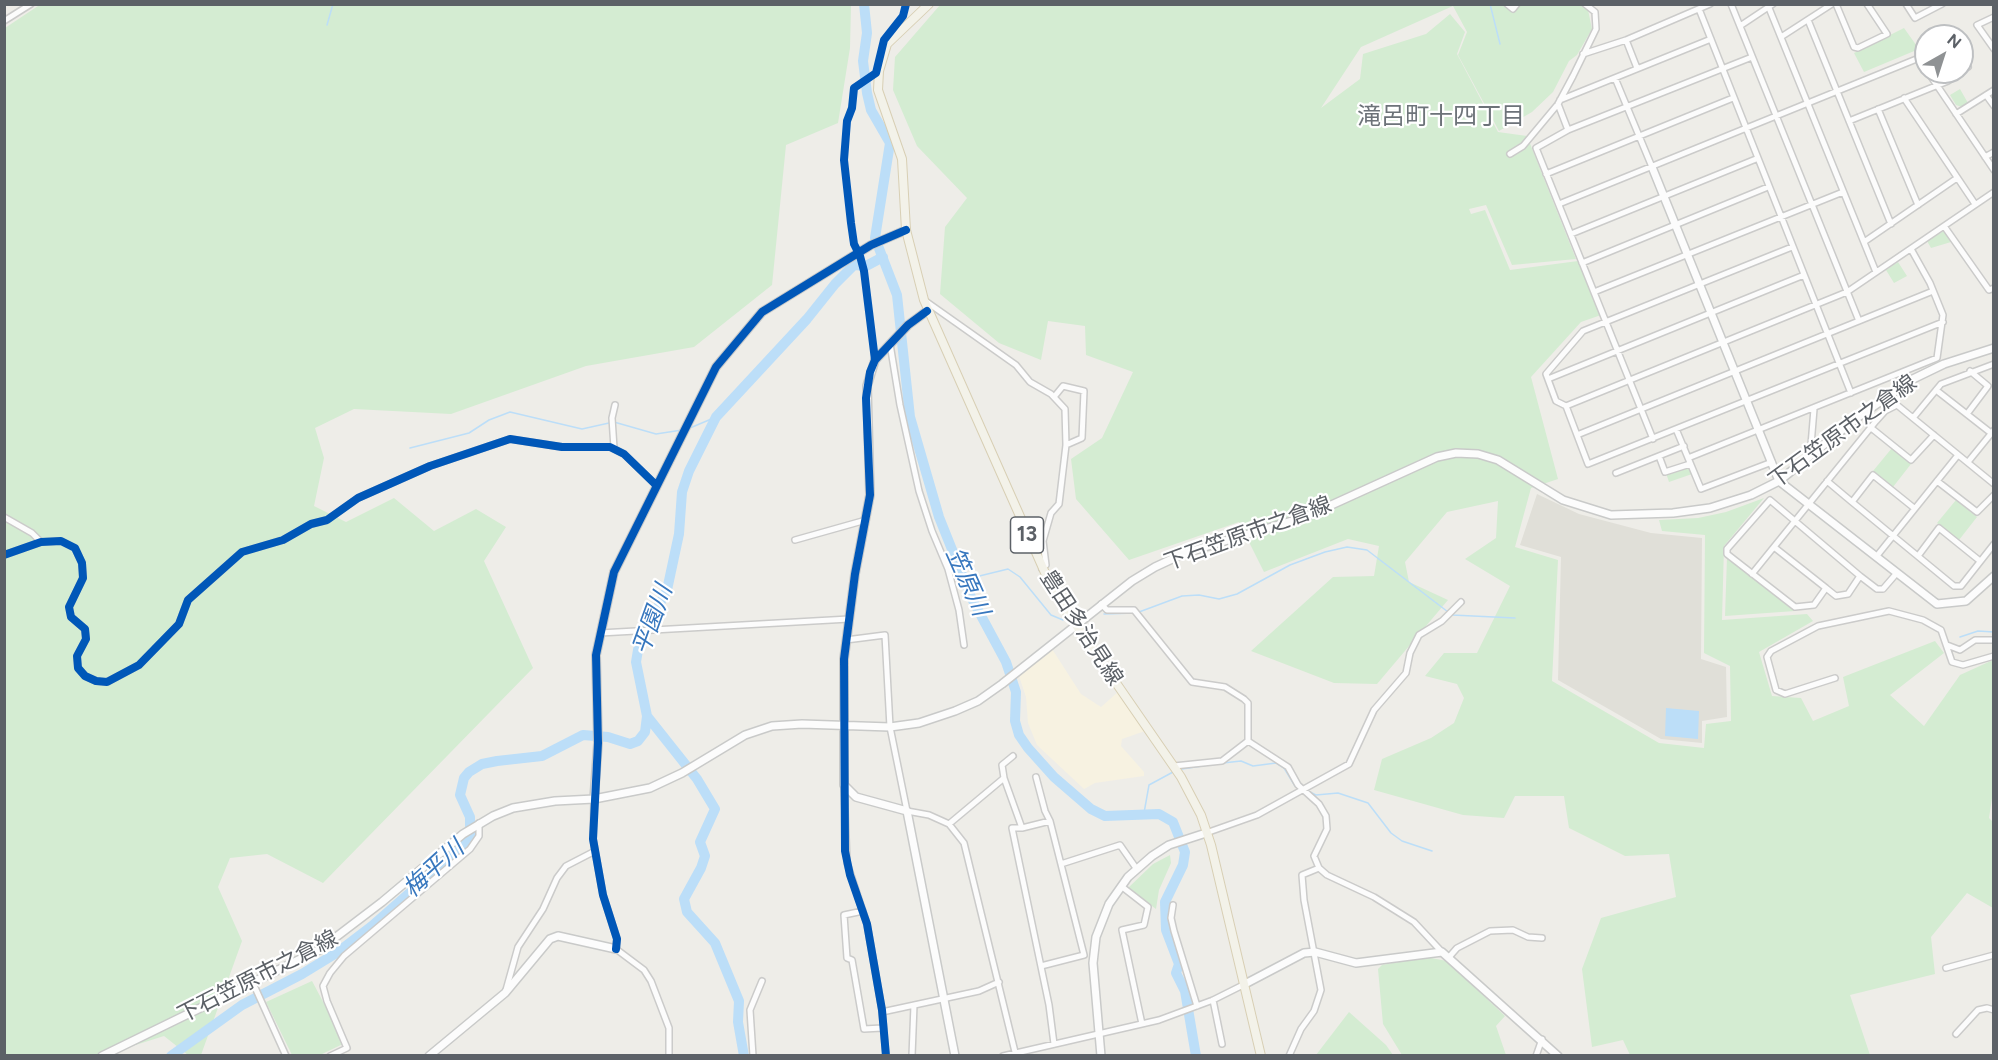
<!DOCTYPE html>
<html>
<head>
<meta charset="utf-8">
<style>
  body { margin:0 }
  #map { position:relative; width:1998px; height:1060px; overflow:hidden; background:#eeede8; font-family:Figtree,sans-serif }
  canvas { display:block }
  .frame { position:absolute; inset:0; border:6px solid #5c6167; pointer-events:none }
  .north { position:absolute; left:1914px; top:24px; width:60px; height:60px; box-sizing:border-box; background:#fff; border:2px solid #bec0c2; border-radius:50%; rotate:39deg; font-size:16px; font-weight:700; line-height:24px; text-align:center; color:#5c6167 }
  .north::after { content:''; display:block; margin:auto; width:21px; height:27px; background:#8f9294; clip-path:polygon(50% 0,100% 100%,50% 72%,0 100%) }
</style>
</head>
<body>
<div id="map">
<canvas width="1998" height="1060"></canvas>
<div class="frame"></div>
<div class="north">N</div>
</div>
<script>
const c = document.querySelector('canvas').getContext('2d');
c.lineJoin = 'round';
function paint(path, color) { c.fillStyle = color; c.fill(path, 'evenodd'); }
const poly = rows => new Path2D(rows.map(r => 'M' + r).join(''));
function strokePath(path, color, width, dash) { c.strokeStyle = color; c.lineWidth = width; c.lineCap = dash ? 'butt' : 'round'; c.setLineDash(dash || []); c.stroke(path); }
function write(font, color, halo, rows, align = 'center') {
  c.font = font + ' Figtree,"Noto Sans JP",sans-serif'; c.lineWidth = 4.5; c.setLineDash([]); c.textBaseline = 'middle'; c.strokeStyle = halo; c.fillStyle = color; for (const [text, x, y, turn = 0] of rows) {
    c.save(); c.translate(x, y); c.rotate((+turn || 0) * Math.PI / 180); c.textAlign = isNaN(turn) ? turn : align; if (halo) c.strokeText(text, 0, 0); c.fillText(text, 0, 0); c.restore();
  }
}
const commercial = poly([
  [1052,649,1081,694,1101,707,1118,692,1145,731,1122,739,1121,746,1144,772,1144,776,1095,783,1084,789,1037,745,1028,723,1026,697,1019,676]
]);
const education = poly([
  [1537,494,1579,514,1651,533,1702,538,1701,659,1726,667,1727,717,1702,721,1702,743,1661,739,1558,680,1561,557,1520,545]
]);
const green = poly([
  [41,4,851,5,850,48,838,123,786,145,772,285,694,347,586,366,451,414,354,409,315,428,324,458,314,506,346,522,394,498,434,531,476,509,506,527,484,561,533,668,323,883,267,854,230,858,218,887,242,941,201,1055,188,1055,164,1036,104,1055,5,1056,5,28],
  [940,5,1587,5,1592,29,1577,55,1569,61,1553,92,1532,112,1499,131,1458,55,1467,32,1453,6,1361,47,1321,108,1360,79,1363,54,1426,34,1450,14,1465,32,1457,54,1498,132,1527,136,1576,259,1512,265,1486,205,1469,209,1471,214,1485,210,1510,270,1578,261,1601,315,1581,322,1531,377,1558,479,1531,488,1515,547,1558,560,1552,681,1659,743,1704,748,1706,724,1731,721,1730,666,1704,653,1705,535,1662,531,1659,520,1698,518,1726,512,1764,498,1724,546,1722,620,1807,614,1813,621,1759,652,1772,696,1801,698,1813,721,1849,706,1843,677,1935,641,1944,653,1890,695,1924,726,1960,675,1993,660,1994,785,1989,818,1993,822,1993,908,1967,893,1931,937,1935,974,1850,995,1870,1055,1630,1055,1623,1040,1592,1047,1582,969,1601,918,1676,897,1669,854,1625,856,1569,828,1564,796,1515,796,1504,818,1463,815,1374,790,1382,759,1431,738,1454,723,1464,698,1457,684,1425,676,1444,653,1477,653,1510,586,1465,559,1496,538,1498,501,1447,512,1405,562,1409,582,1448,600,1377,684,1334,683,1251,651,1333,577,1374,576,1379,546,1348,539,1264,572,1239,522,1129,560,1076,499,1071,459,1102,438,1133,372,1086,355,1085,326,1048,321,1041,360,999,343,940,294,945,227,967,198,917,146,893,90,895,57],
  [1904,28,1919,49,1864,72,1854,53],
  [1960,89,1968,103,1962,107,1956,105,1950,95],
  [1944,231,1951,242,1931,248,1927,241],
  [1898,262,1907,276,1894,283,1886,270],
  [1892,448,1911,464,1893,487,1873,471],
  [1689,466,1692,474,1669,482,1666,473],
  [1956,500,1977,517,1959,540,1937,523],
  [1727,557,1795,611,1725,616],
  [1170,855,1171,863,1159,890,1156,909,1128,888,1153,864],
  [1426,957,1447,961,1505,1016,1496,1026,1506,1055,1402,1055,1383,1024,1378,969,1382,965],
  [312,981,345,1043,320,1055,292,1055,266,1002],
  [1349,1012,1386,1045,1393,1055,1316,1055]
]);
const water = poly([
  [1666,708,1699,711,1698,739,1665,736]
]);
const stream = poly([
  [1490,4,1500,44],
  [327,25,333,4],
  [614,422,656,434,682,430],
  [690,428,716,417],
  [410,448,469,433,489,420,510,412,582,429,609,423],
  [963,580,1008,569,1020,577,1051,615,1063,620],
  [1139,612,1182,596,1199,595,1219,599,1237,594,1290,565,1325,552,1347,547,1367,550,1452,615,1515,618],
  [1104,614,1134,613],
  [1960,637,1978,631,1994,632],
  [1223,763,1241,761,1253,766,1276,763,1284,768,1295,786],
  [1182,769,1215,764],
  [1308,791,1316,795,1338,793,1368,803,1391,833,1402,841,1432,851],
  [1144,813,1149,785,1173,772]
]);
const river = poly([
  [864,4,867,33,863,61,867,93,871,110,890,143,875,238,897,295,910,417,939,517,971,597,1006,662,1016,692,1015,721,1019,735,1028,748,1054,777,1091,809,1105,816,1159,814,1173,822,1185,852,1183,865,1165,902,1166,930,1179,964,1176,973,1185,991,1196,1056],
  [171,1056,242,1005,302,974,338,952,372,926,463,846,470,837,470,817,460,795,464,778,469,772,482,764,497,761,542,756,583,735,608,737,630,744,638,741,645,732,647,716],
  [744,1056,738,1022,739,1001,715,943,687,912,684,899,701,868,705,856,700,842,715,809,697,779,647,716,636,662,638,650,642,637,667,590,679,534,682,492,689,471,716,417,807,319,835,284,854,265,866,266,883,257]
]);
const street = poly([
  [1507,4,1513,9,1517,4],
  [1731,4,1859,321],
  [1836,4,1854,47,1858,48,1887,34,1867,4],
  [1906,4,1915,18,1942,4],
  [1769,8,1876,272],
  [1699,9,1851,393],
  [1994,17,1977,25,1994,49],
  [1808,20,1891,224],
  [4,21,31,4],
  [1740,26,1773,4],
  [1781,37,1832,4],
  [1626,40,1637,68],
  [1583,54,1626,40,1710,4],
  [1962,59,1968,67,1962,71],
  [1928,72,1994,170],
  [1615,78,1652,167],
  [1986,95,1994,106],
  [1904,98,1975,204],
  [1560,100,1711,39],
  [1558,104,1568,130],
  [1878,109,1918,205],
  [1956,114,1994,90],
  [1849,121,1948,81,1961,72],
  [1510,154,1523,146,1558,104,1573,76,1596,29,1595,12,1585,4],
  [1985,157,1994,152],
  [1546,174,1733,98],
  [1559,204,1919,58,1926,68],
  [1944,226,1989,290,1994,288],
  [1571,234,1756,159],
  [1864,242,1957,178],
  [1792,247,1583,331,1546,374,1556,401,1566,406,1588,464,1943,322],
  [1582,263,1768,187],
  [1594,292,1843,192],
  [924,300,1016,365,1030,382,1051,394,1065,409,1066,445,1059,504,1051,513,1043,541,1046,565,1042,569],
  [890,344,900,405,919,491,932,531,948,569,959,610,964,645],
  [1548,379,1804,275],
  [1936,390,1991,433],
  [1054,397,1063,386,1084,391,1082,438,1066,445],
  [1566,406,1847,292,1994,192],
  [1967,414,1988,386,1970,371],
  [1913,418,1941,384,1994,364],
  [1870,427,1911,460,1934,435],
  [1676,429,1701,489,1772,462],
  [1577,435,1933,291],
  [1653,439,1536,148,1568,130,1752,57],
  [614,448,612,418,615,405],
  [1659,456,1665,472,1690,464],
  [1810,457,1814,409],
  [1688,458,1937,358,1943,315,1930,283,1911,249],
  [1968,462,1994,430],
  [1616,473,1684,446],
  [1827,481,1852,502,1873,475,1914,508],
  [1937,481,1977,512,1994,495],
  [1852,502,1954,586,1961,586,1994,544],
  [4,517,32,533,41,542],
  [795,540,866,520],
  [1774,547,1826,588],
  [4,555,41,542,61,541,75,548,82,563,83,578,69,607,71,617,85,629,86,639,77,656,78,668,85,676,96,681,107,682,139,665,179,624,188,600,242,552,283,540,311,524,327,520,358,498,430,466,510,439,562,447,610,447,624,454,656,485],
  [1918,556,1939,528,1980,561],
  [1876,557,1958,455],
  [1752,574,1876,421,1885,411,1897,405,1994,484],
  [1860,576,1770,500,1727,549,1727,554,1795,607,1814,605,1826,588,1836,596,1848,594,1860,576,1877,589,1883,589,1896,574],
  [1101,604,1107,610,1134,610,1192,682,1225,687,1244,699,1248,703,1248,741],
  [600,633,849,619],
  [846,640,885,635,890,727,907,811,929,815,949,824,964,843,1016,1056],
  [1947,645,1960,650,1975,640,1994,640],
  [1835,678,1785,694,1776,690,1767,657,1771,651,1818,626,1889,611,1923,620,1941,630,1952,662,1963,665,1994,656],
  [1248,741,1288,767,1298,785,1319,804,1326,816,1327,829,1314,856,1319,868,1327,875,1374,897,1414,922,1442,952],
  [1174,766,1222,761,1248,741],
  [1036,777,1045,811,1050,821],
  [1004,778,1002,765,1013,756],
  [844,785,847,863,867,924,882,1010,886,1056],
  [594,799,593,839,603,895,617,939,616,949,644,970,651,981,669,1028,669,1056],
  [949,824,1004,778,1022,828,1050,821,1084,955,1041,966],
  [1022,828,1012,828,1049,1005,1054,1044],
  [1206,833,1257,815,1349,764,1374,710,1406,673,1410,653,1419,635,1442,621,1461,602],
  [1061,864,1120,845,1136,868],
  [1121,886,1148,907,1144,925,1122,930,1142,1024],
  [1173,905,1171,918,1174,931,1197,1006],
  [863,911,844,915,847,958,852,960,864,1029,882,1028],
  [1450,956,1457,948,1490,931,1513,930,1528,937,1542,938],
  [1946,968,1994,955],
  [253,983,286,1056],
  [506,990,518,947,543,909,557,878,566,866,595,851],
  [1213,1000,1222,1044],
  [882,1012,979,991,999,982],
  [1956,1034,1978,1010,1987,1008,1994,1010],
  [330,1056,347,1048,327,1001,323,986,330,973,344,956,470,849,479,836,479,823],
  [753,1056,750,1010,762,981],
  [912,1056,914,1005],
  [1003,1056,1159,1020,1213,1000,1245,984],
  [1289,1056,1301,1029,1314,1011,1321,990,1304,900,1302,875,1319,868],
  [1536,1056,1542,1039]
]);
const secondary = poly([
  [1652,167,1779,481,1937,604,1966,601,1994,576],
  [927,311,908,325,875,360,867,386,870,495,855,574,844,659,844,785,856,797,907,811,955,1056],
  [594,799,598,743,596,655,614,572,716,367,762,312,871,245,906,230],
  [1245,984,1304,953,1315,952,1356,963,1442,952,1558,1056],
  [102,1056,319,950,382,902,463,834,493,816,513,808,555,801,594,799,650,788,682,773,745,735,772,726,802,724,890,727,919,723,955,711,978,701,1002,684,1132,581,1155,567,1185,553,1305,517,1437,457,1456,453,1478,454,1498,460,1563,500,1611,515,1673,513,1710,508,1751,495,1779,481,1857,418,1913,379,1944,364,1994,348],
  [429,1056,505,993,550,939,558,936,616,949],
  [1101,1056,1093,963,1096,937,1109,904,1128,877,1152,856,1169,845,1206,833]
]);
const primary = poly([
  [929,4,887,44,879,71,878,90,902,159,906,230,924,300,1054,593,1181,777,1201,815,1211,845,1261,1056]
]);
const cycleway = poly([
  [875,360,864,271,860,256,854,244,851,223,844,160,847,121,852,108,854,88,876,73,884,40,903,16,906,4],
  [4,555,41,542,61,541,75,548,82,563,83,578,69,607,71,617,85,629,86,639,77,656,78,668,85,676,96,681,107,682,139,665,179,624,188,600,242,552,283,540,311,524,327,520,358,498,430,466,510,439,562,447,610,447,624,454,656,485],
  [616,949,617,939,603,895,593,839,598,743,596,655,614,572,716,367,762,312,871,245,906,230],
  [886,1056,882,1010,867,924,850,875,845,851,844,659,855,574,870,495,866,398,870,372,875,360,908,325,927,311]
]);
const shields = [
  [1027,535,33]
];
const shieldNames = [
  ["13",1027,535]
];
const streetNames = [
  ["下石笠原市之倉線",1843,432,-36],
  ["下石笠原市之倉線",1248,534,-20],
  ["豊田多治見線",1081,628,57],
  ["下石笠原市之倉線",258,977,-27]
];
const neighbourhoodNames = [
  ["滝呂町十四丁目",1441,117]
];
const waterNames = [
  ["笠原川",967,582,66],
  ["平園川",653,620,-70],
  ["梅平川",434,869,-42]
];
paint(commercial, '#f7f2e1');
paint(education, '#e0dfd8');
paint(green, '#d4ecd2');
paint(water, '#bcdef8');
strokePath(stream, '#bcdef8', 1.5);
strokePath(river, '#bcdef8', 10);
strokePath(street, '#cbcbca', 8);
strokePath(secondary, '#c9cac9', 10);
strokePath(primary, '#d8cfb4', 10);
strokePath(street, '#fcfcfc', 5);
strokePath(secondary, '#fcfcfc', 7);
strokePath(primary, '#f3f2e9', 8);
strokePath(cycleway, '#0057b8', 8);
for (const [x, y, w] of shields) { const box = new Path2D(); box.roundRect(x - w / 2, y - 18, w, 36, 4.5); c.fillStyle = '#fff'; c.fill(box); strokePath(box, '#5c6167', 1.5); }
write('bold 21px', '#5c6167', null, shieldNames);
write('22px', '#5c6167', '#fff', streetNames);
write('24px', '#6d7379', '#fff', neighbourhoodNames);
write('italic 24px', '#3777be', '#fff', waterNames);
</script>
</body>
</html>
